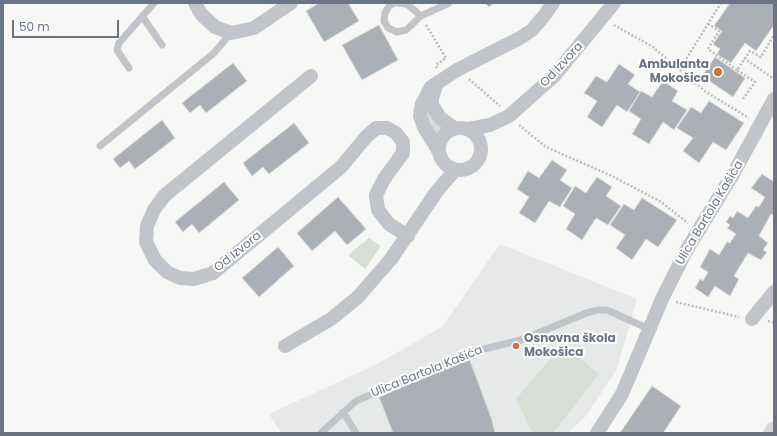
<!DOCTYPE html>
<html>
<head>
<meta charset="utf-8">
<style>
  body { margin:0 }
  #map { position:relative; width:777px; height:436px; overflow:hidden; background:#f7f7f5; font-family:Poppins,sans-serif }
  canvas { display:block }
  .frame { position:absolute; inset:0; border:4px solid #6a7482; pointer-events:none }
  .scale { position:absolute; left:12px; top:20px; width:107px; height:18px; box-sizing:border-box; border:2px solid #6a7482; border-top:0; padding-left:5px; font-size:12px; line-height:14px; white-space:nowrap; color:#6a7482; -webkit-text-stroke:3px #fff; paint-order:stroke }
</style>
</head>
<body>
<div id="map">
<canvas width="777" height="436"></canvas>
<div class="frame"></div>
<div class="scale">50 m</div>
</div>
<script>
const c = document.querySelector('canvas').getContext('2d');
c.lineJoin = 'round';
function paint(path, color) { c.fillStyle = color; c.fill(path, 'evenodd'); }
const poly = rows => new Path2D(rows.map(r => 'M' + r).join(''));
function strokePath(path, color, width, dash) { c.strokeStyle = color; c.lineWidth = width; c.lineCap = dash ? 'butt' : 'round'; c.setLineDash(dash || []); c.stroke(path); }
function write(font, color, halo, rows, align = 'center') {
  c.font = font + ' Poppins,sans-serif'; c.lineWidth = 4; c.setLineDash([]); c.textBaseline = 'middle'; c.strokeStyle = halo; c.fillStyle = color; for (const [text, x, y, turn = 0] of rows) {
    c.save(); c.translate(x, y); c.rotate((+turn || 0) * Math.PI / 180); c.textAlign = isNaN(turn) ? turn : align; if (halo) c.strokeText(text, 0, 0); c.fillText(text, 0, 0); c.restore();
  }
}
const built = poly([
  [500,244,637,299,617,369,586,416,568,433,281,433,269,414,377,364,442,327]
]);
const green = poly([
  [427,107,443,129,436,134,433,132,428,118],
  [369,238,381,246,365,269,348,255],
  [563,344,599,374,553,433,535,433,531,430,516,399]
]);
const building = poly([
  [319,3,348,3,359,21,324,42,306,11,319,3],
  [485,3,494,3,489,7,485,3],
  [730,3,774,3,774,25,756,51,745,43,731,63,717,54,720,49,713,44,722,31,714,26,730,3],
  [379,25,398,60,362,80,342,45,379,25],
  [715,57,745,78,733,97,702,76,715,57],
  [233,63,247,81,206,113,200,105,190,113,182,103,233,63],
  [619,64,635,75,628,84,640,92,627,112,617,105,602,127,587,117,597,101,584,93,596,76,607,82,619,64],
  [663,81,678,91,672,101,687,110,674,130,663,122,649,144,632,134,641,119,629,111,641,91,652,97,663,81],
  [709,101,744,123,726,150,713,142,699,163,683,151,693,138,677,128,691,107,701,113,709,101],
  [162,120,175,138,135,169,129,161,120,168,113,159,162,120],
  [294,123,309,143,269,174,263,167,252,176,243,163,294,123],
  [552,160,567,170,560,180,572,188,560,207,549,201,535,223,519,213,529,197,517,189,528,171,539,178,552,160],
  [762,174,774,182,774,215,771,214,759,236,768,243,763,250,767,252,761,260,748,253,734,276,739,279,730,296,715,286,708,297,695,288,700,279,703,281,708,272,700,267,710,249,719,255,727,242,730,243,736,234,727,228,730,225,726,222,730,216,733,218,737,211,748,218,756,206,759,207,765,197,751,188,762,174],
  [597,177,612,187,606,196,621,206,608,225,596,218,582,240,566,229,575,214,563,206,575,186,586,193,597,177],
  [224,182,239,200,199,233,192,224,183,232,175,222,224,182],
  [338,197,366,229,347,245,335,231,312,251,297,233,338,197],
  [642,198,677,220,658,247,646,239,632,260,616,248,625,235,610,225,624,204,634,210,642,198],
  [278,247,294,266,259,297,242,278,278,247],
  [469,358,492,420,495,433,393,433,379,397,469,358],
  [652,386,681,406,663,433,620,433,652,386]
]);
const path = poly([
  [708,24,719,31,708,49,737,70],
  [426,25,446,58,436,65,437,68],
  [614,25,653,47,706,92,749,118],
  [744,58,774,79],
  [680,69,721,3],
  [469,79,500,106],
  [743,99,755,82,737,70,750,51,761,57,774,35],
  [519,125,546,147,614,177,661,202,688,223],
  [676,302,739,317],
  [768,321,774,323]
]);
const service = poly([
  [394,3,389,6,385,13,384,21,388,28,397,32,406,30,421,16,449,3],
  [396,3,407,4,421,16],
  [142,16,162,45],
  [129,68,117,50,119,43,154,3],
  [100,146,214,53,231,33],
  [343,412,356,433],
  [321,433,356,401,468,353,521,340,589,312,598,310,607,310,649,329]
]);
const minor = poly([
  [195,3,201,14,215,27,231,33,254,28,291,3],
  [311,76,164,196,154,210,147,226,146,242,155,260,167,272,180,278,194,279,213,273,341,167,366,137,376,128,387,128,396,133,403,142,403,153,384,179,376,195,378,210,389,224,408,236],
  [436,86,432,98,432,105,440,118,454,128],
  '439 149a21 21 0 1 1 42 0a21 21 0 1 1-42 0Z',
  [468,129,490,125,509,116,554,76,614,3],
  [438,150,424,127,420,116,422,104,431,87,457,70,520,38,532,30,544,16,553,3],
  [752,319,774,292],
  [285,346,331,319,358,297,391,259,437,191,455,170],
  [597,433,622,394,662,299,686,251,733,174,774,99]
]);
const secondary = poly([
  [773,433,774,431]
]);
const markers = [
  [718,72,5,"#cf733c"],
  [516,346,4,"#cf733c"]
];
const streetNames = [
  ["Od Izvora",562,65,-47],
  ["Ulica Bartola Kašića",710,213,-59],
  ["Od Izvora",238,252,-39],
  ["Ulica Bartola Kašića",427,372,-22]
];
const poiNames = [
  ["Ambulanta",709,65],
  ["Mokošica",709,79],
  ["Osnovna škola",524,339,"left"],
  ["Mokošica",524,353,"left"]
];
paint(built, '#e7e9e8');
paint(green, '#d8ddd6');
paint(building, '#abb0b6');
strokePath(building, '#d8d9d7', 1);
strokePath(path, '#bbbdc0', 2.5, [2, 2]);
strokePath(service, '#c1c4c8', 7);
strokePath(minor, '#c1c4c8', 14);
strokePath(secondary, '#d5d8dc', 19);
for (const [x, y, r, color] of markers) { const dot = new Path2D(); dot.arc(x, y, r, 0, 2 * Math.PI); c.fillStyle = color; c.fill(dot); strokePath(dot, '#fff', 1.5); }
write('12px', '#6a7482', '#fff', streetNames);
write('bold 12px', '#6a7482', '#fff', poiNames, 'right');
</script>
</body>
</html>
